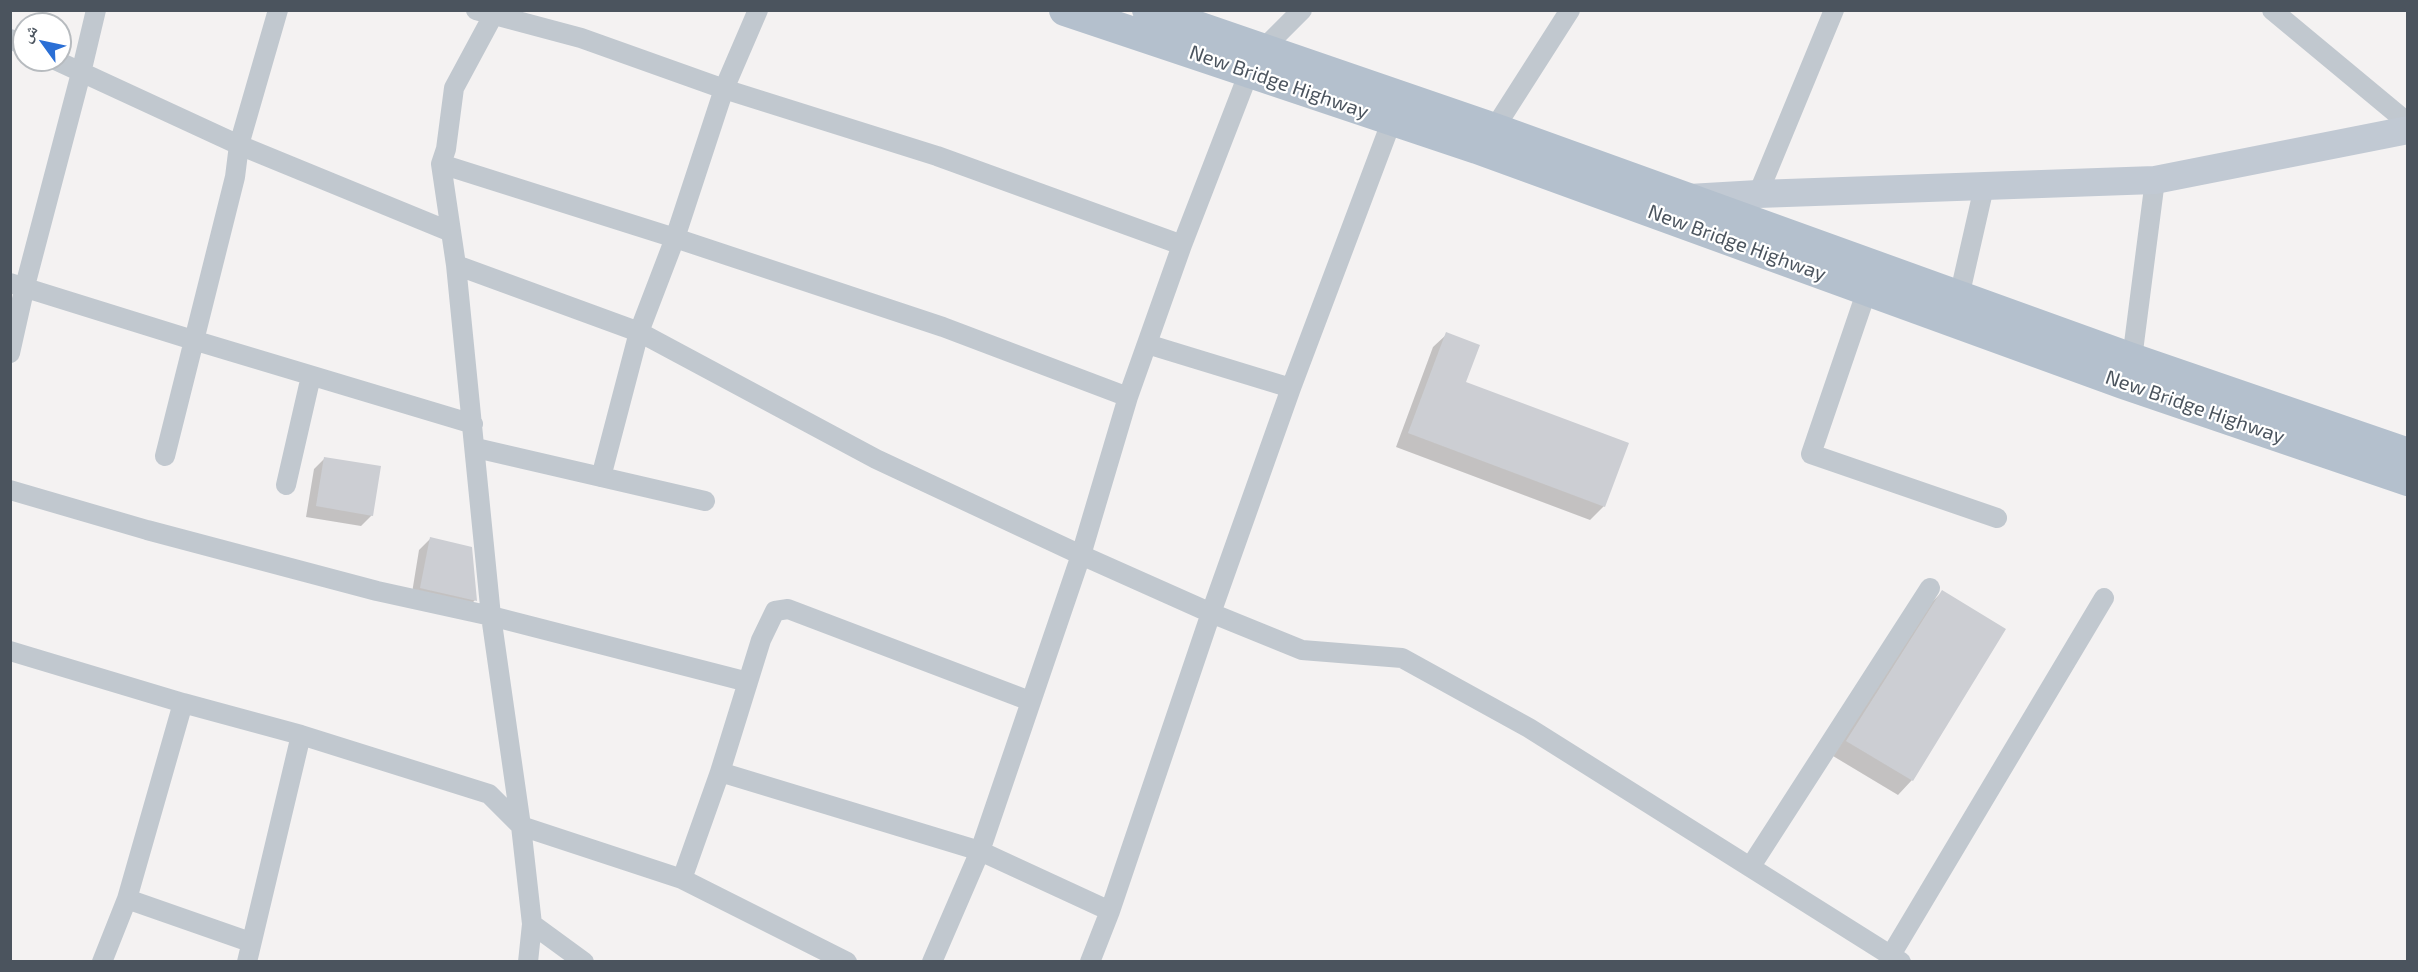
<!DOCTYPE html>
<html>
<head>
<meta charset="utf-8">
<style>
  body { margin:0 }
  #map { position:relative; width:2418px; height:972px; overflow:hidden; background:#f4f2f2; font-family:"Exo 2","Noto Naskh Arabic",sans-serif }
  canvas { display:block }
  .frame { position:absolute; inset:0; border:12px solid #4b545e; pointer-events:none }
  .north { position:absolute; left:12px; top:12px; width:60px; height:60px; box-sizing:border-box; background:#fff; border:2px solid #b7bbbf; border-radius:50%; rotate:303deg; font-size:16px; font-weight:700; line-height:24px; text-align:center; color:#4b545e }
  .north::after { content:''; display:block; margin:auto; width:21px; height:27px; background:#2b6fd5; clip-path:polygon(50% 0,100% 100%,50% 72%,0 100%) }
</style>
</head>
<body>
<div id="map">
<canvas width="2418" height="972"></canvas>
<div class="frame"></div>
<div class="north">ش</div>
</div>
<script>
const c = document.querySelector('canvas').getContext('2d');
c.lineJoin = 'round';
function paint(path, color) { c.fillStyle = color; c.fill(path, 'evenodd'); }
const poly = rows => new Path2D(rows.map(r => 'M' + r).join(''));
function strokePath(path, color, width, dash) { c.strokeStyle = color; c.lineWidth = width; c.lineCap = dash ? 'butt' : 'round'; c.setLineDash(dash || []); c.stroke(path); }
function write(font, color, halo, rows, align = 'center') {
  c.font = font + ' "Exo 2",sans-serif'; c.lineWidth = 4.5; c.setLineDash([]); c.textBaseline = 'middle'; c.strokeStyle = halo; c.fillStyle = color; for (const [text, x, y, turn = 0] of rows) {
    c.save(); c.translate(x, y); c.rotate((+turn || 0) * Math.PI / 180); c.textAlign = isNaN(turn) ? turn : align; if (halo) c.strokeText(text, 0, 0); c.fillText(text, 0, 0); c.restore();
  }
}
const shadow = poly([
  [1447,334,1464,383,1604,506,1590,520,1396,447,1433,347],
  [325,458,372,515,361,526,306,517,314,469],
  [430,539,475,600,465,611,411,599,419,550],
  [1942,592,2003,629,1912,780,1898,795,1833,756,1928,606]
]);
const building = poly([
  [1446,332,1480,345,1466,382,1629,443,1605,507,1408,433],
  [324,457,381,466,373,516,316,506],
  [430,537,472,547,477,601,420,588],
  [1942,590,2006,629,1913,781,1846,741]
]);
const street = poly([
  [476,10,581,38,724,89,937,156,1182,245],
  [496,10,454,88,446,149,441,164,456,265,491,616,521,826,532,924,528,962],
  [2272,10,2408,123],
  [10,39,24,45],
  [55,60,239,145,451,232],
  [1494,129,1570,10],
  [441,164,675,238,943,327,1128,397],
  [1758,194,1834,10],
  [456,265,639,332,876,459,1081,555,1211,613,1302,650,1402,658,1529,728,1901,962],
  [10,283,193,340,473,424],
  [1867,290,1811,454,1997,518],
  [1959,297,1984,187],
  [1147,344,1291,388],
  [10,353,25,286,81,73,96,10],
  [2132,359,2155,180],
  [476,448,705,501],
  [165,456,235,177,239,145,278,10],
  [601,477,639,332,675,238,724,89,758,10],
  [286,485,311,376],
  [10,490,147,530,377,591,491,616,748,682],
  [10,651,183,703,301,735,489,794,521,826,682,879,847,962],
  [720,772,980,851,1110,911],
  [1751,866,1930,588],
  [682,879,720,772,761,640,775,611,788,609,1030,701],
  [127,899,250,942],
  [532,924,584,962],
  [1891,955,2104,598],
  [102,962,127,899,183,703],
  [247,962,301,735],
  [932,962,980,851,1081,555,1128,397,1182,245,1249,72,1262,50,1302,10],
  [1090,962,1110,911,1211,613,1291,388,1392,120]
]);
const secondary = poly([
  [1689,198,1758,194,2155,180,2408,130]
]);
const primary = poly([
  [1065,10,1477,148,2123,383,2408,480],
  [1148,10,1494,129,2132,359,2408,454]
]);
const streetNames = [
  ["New Bridge Highway",1279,82,19],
  ["New Bridge Highway",1737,243,20],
  ["New Bridge Highway",2195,407,19]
];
paint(shadow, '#0003');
paint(building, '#ccced3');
strokePath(street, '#c1c8cf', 20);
strokePath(secondary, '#c1c9d3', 28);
strokePath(primary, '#b4c0cd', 32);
write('20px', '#4b545e', '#fff', streetNames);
</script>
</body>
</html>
